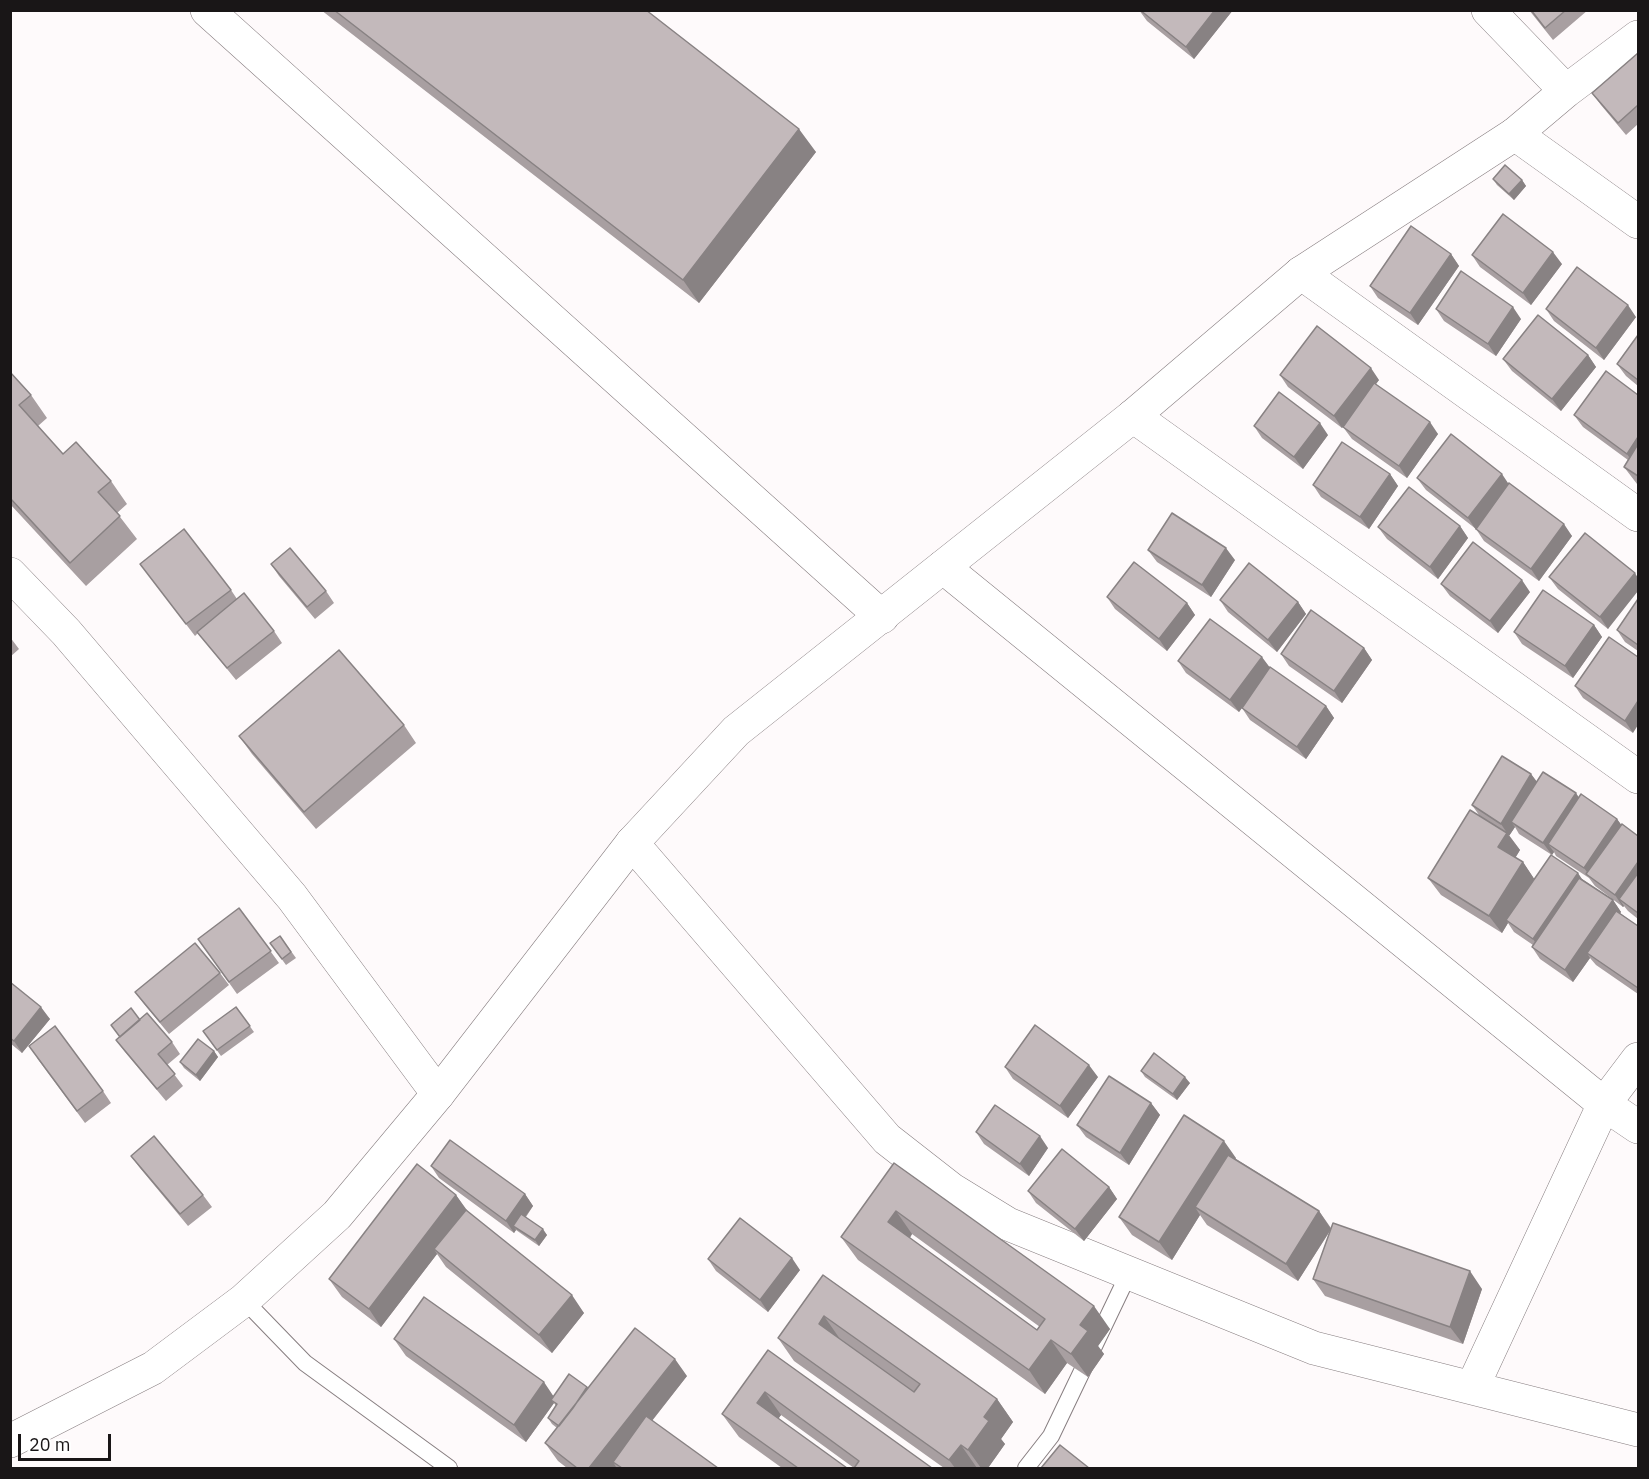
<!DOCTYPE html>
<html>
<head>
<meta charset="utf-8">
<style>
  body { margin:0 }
  #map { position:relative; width:1649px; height:1479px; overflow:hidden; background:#fefafb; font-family:"IBM Plex Sans",sans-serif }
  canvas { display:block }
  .frame { position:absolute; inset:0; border:12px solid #191617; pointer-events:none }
  .scale { position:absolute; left:18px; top:1434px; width:93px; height:27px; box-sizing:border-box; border:3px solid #191617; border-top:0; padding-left:8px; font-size:18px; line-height:21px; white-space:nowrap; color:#191617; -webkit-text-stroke:4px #fff; paint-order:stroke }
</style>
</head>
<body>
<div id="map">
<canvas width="1649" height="1479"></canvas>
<div class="frame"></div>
<div class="scale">20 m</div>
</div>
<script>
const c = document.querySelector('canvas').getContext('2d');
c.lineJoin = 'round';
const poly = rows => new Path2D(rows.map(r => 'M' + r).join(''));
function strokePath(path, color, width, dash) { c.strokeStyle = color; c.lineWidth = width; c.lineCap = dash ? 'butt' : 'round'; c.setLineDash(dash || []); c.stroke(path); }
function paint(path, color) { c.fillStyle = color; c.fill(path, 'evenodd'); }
const service = poly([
  [244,1300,305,1363,449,1468],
  [1026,1468,1051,1436,1129,1273]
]);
const minor = poly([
  [207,10,882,617],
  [1488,10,1566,91],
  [1515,134,1566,91,1638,37],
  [1301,273,1638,515],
  [1133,416,1638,777],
  [943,567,1604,1104,1638,1127],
  [10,574,66,632,292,897,438,1094],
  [632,843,887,1139,951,1189,1008,1224,1314,1348,1638,1430],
  [1472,1388,1604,1104,1638,1059]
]);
const tertiary = poly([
  [10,1441,153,1368,244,1300,337,1215,438,1094,632,843,736,731,1133,416,1301,273,1515,134,1638,222]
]);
const wall = poly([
  [321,10,646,10,816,152,699,303],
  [1139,10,1233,10,1194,59,1147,21],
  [1529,10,1588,10,1553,40],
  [1638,53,1638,124,1626,135,1601,105,1592,93],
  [1493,179,1522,180,1526,186,1514,200,1497,185],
  [1451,254,1459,266,1418,325,1378,298,1370,286],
  [1472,255,1562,264,1531,305,1480,267],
  [1436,309,1521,319,1496,356,1444,321],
  [1546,309,1636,317,1604,360,1554,321],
  [1638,335,1638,386,1626,376,1617,364],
  [1588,355,1596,367,1561,411,1512,371,1503,359],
  [10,372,31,395,47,418,38,426,63,454,111,481,127,504,117,513,137,539,86,586,10,504],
  [1280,375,1379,380,1376,384,1438,434,1407,478,1352,439,1343,427,1347,421,1342,428,1288,387],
  [1638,395,1638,486,1637,484,1624,467,1628,460,1583,427,1574,415],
  [1254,426,1328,435,1303,469,1262,438],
  [1390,474,1398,486,1369,529,1321,497,1313,485],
  [1417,478,1509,484,1572,536,1539,581,1484,541,1476,529,1426,490],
  [1460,526,1468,538,1438,579,1387,539,1378,527],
  [1148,550,1235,560,1211,597,1157,562],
  [140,564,231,590,237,599,274,631,282,643,236,680,198,633,195,636],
  [271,564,326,591,334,603,315,619,279,576],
  [1635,573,1608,629,1558,589,1549,577],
  [1441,584,1530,592,1498,633,1450,596],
  [1107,597,1187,603,1195,615,1167,651,1115,609],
  [1638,599,1638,651,1625,642,1617,630],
  [1220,600,1298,602,1306,614,1277,652,1228,612],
  [1594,625,1602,637,1573,678,1522,644,1514,632],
  [10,637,19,649,10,657],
  [1609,637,1633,733,1583,698,1575,686],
  [1364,648,1372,660,1342,703,1289,666,1281,654],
  [1178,661,1270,668,1326,706,1334,718,1306,759,1250,720,1242,708,1246,702,1239,712,1186,673],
  [404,725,416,743,316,829,252,754,239,736],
  [1531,774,1537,782,1579,798,1617,819,1621,825,1638,836,1638,919,1628,911,1624,906,1623,907,1595,886,1589,878,1556,856,1554,852,1552,855,1519,834,1515,827,1509,836,1509,835,1520,850,1515,858,1523,862,1534,879,1582,879,1613,900,1621,912,1620,913,1638,926,1638,994,1596,965,1590,958,1573,982,1540,959,1532,947,1533,945,1514,932,1508,923,1502,933,1441,895,1428,878,1479,815,1472,805],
  [239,908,279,963,237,994,198,939],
  [280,936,296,958,286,965,270,943],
  [220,973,229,985,169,1034,144,1004,135,992],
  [10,982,50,1019,22,1053,10,1043],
  [236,1007,254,1032,221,1056,203,1031],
  [140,1020,172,1042,180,1054,167,1065,183,1086,166,1101,125,1052,116,1040,120,1037,111,1025],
  [214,1051,218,1057,200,1081,184,1068,180,1062],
  [37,1058,103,1091,111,1103,85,1123],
  [1005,1067,1098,1077,1068,1118,1013,1079],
  [1141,1071,1190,1083,1177,1100,1145,1077],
  [1151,1103,1160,1115,1129,1165,1086,1137,1077,1125],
  [976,1132,1048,1148,1029,1176,984,1144],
  [131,1156,203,1195,212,1207,188,1226,140,1168],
  [1236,1158,1236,1159,1319,1211,1331,1228,1482,1289,1463,1344,1325,1296,1313,1279,1330,1231,1298,1281,1207,1225,1200,1215,1172,1260,1132,1235,1119,1217],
  [894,1163,1110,1329,1098,1346,1104,1354,1088,1377,1067,1363,1045,1394,858,1260,841,1237],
  [912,1234,1040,1327,1037,1330,910,1238],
  [431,1166,525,1194,533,1206,526,1217,547,1235,539,1246,516,1230,514,1233,439,1178],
  [1109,1187,1117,1199,1084,1241,1036,1203,1028,1191],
  [456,1195,466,1210,584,1313,552,1353,446,1267,437,1254,381,1327,342,1297,329,1279],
  [708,1259,800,1270,768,1312,716,1271],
  [823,1275,997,1399,1013,1422,1001,1439,1005,1444,988,1468,944,1468,794,1361,778,1338],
  [394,1339,554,1396,587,1387,588,1388,687,1376,652,1421,718,1468,618,1468,616,1467,615,1468,567,1468,558,1461,545,1443,557,1428,552,1424,548,1418,556,1406,554,1403,526,1442,406,1356],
  [768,1350,932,1468,854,1468,781,1415,778,1419,847,1468,782,1468,739,1437,722,1414]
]);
const shadedWall = poly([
  [1215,10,1233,10,1194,59,1186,47],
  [799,129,816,152,699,303,683,280],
  [1522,180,1526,186,1514,200,1509,194],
  [1553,252,1562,264,1531,305,1523,293],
  [1451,254,1459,266,1418,325,1410,313],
  [1628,305,1636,317,1604,360,1596,348],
  [1513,307,1521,319,1496,356,1488,344],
  [1588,355,1596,367,1561,411,1552,399],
  [1371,368,1379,380,1342,428,1334,416],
  [1430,422,1438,434,1407,478,1399,466],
  [1320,423,1328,435,1303,469,1294,457],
  [1638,437,1638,461,1635,466,1627,454],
  [1390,474,1398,486,1369,529,1360,517],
  [1502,474,1510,486,1476,530,1468,518],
  [1564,524,1572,536,1539,581,1531,569],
  [1460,526,1468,538,1438,579,1430,567],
  [1226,548,1235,560,1211,597,1202,585],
  [1635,573,1638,578,1638,591,1608,629,1600,617],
  [1522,580,1530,592,1498,633,1490,621],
  [1298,602,1306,614,1277,652,1268,640],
  [1187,603,1195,615,1167,651,1159,639],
  [1594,625,1602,637,1573,678,1565,666],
  [1364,648,1372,660,1342,703,1334,691],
  [1262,657,1271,669,1239,712,1230,700],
  [1638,701,1638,725,1633,733,1625,721],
  [1326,706,1334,718,1306,759,1297,747],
  [1531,774,1540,786,1511,822,1515,827,1509,836,1501,824],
  [1576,793,1584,805,1548,844,1554,852,1552,855,1543,843],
  [1617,819,1626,831,1590,876,1584,868],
  [1507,833,1520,850,1511,865,1498,847],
  [1523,862,1535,880,1506,920,1508,923,1502,933,1489,916],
  [1638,862,1638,885,1619,899,1624,906,1623,907,1615,895],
  [1578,873,1586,885,1541,951,1533,939],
  [1613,900,1621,912,1591,956,1587,953,1590,958,1573,982,1565,970],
  [41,1007,50,1019,22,1053,14,1041],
  [214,1051,218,1057,200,1081,196,1075],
  [1089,1065,1098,1077,1068,1118,1060,1106],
  [1185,1077,1190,1083,1177,1100,1173,1094],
  [1151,1103,1160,1115,1129,1165,1120,1153],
  [1040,1136,1048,1148,1029,1176,1020,1164],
  [1224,1141,1236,1158,1202,1212,1195,1207,1200,1215,1172,1260,1159,1242],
  [1109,1187,1117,1199,1084,1241,1075,1229],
  [525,1194,533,1206,517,1228,513,1226,516,1230,514,1233,506,1221],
  [456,1195,469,1213,434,1249,437,1254,381,1327,369,1309],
  [896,1211,912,1234,905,1245,888,1222],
  [1319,1211,1331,1229,1298,1281,1286,1264],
  [543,1229,547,1235,539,1246,535,1240],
  [792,1258,800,1270,768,1312,760,1300],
  [1470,1271,1482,1289,1463,1344,1450,1327],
  [572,1295,584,1313,552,1353,539,1335],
  [1094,1306,1110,1329,1098,1346,1104,1354,1088,1377,1071,1354,1080,1325],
  [824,1316,840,1339,835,1347,819,1324],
  [1051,1340,1067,1363,1045,1394,1029,1370],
  [675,1359,687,1376,617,1465,613,1462,616,1467,615,1468,589,1468],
  [544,1382,556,1400,551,1400,554,1403,526,1442,514,1425],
  [765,1392,781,1415,773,1426,757,1403],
  [997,1399,1013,1422,1001,1439,1005,1444,988,1468,981,1468,968,1450,984,1417],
  [961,1445,977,1468,955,1468,949,1460]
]);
const building = poly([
  [334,10,646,10,799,129,683,280,334,10],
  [1140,10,1215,10,1186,47,1140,10],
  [1531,10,1566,10,1545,28,1531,10],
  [1638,53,1638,105,1618,123,1592,93,1638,53],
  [1505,165,1522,180,1509,194,1493,179,1505,165],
  [1503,214,1553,252,1523,293,1472,255,1503,214],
  [1411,226,1451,254,1410,313,1370,286,1411,226],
  [1577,267,1628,305,1596,348,1546,309,1577,267],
  [1461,271,1513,307,1488,344,1436,309,1461,271],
  [1538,315,1588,355,1552,399,1503,359,1538,315],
  [1317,326,1371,368,1334,416,1280,375,1317,326],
  [1638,335,1638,380,1617,364,1638,335],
  [1606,371,1638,395,1638,437,1627,454,1574,415,1606,371],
  [10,372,31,395,19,405,63,454,76,442,111,481,98,492,120,516,70,563,10,498,10,372],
  [1374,383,1430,422,1399,466,1343,427,1374,383],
  [1279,392,1320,423,1294,457,1254,426,1279,392],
  [1451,434,1502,474,1468,518,1417,478,1451,434],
  [1342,442,1390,474,1360,517,1313,485,1342,442],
  [1638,444,1638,476,1624,467,1638,444],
  [1509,483,1564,524,1531,569,1476,529,1509,483],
  [1409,487,1460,526,1430,567,1378,527,1409,487],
  [1172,513,1226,548,1202,585,1148,550,1172,513],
  [184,529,231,590,186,624,140,564,184,529],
  [1585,533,1635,573,1600,617,1549,577,1585,533],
  [1473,542,1522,580,1490,621,1441,584,1473,542],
  [290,548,326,591,307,607,271,564,290,548],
  [1134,562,1187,603,1159,639,1107,597,1134,562],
  [1249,563,1298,602,1268,640,1220,600,1249,563],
  [1543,590,1594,625,1565,666,1514,632,1543,590],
  [244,593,274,631,227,668,197,632,244,593],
  [1638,599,1638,645,1617,630,1638,599],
  [1311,610,1364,648,1334,691,1281,654,1311,610],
  [1210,619,1262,657,1230,700,1178,661,1210,619],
  [1609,637,1638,657,1638,701,1625,721,1575,686,1609,637],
  [339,650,404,725,304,812,239,736,339,650],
  [1270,667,1326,706,1297,747,1242,708,1270,667],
  [1502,756,1531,774,1501,824,1472,805,1502,756],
  [1543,772,1576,793,1543,843,1511,822,1543,772],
  [1581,794,1617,819,1584,868,1548,844,1581,794],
  [1470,810,1507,833,1498,847,1523,862,1489,916,1428,878,1470,810],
  [1622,824,1638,836,1638,862,1615,895,1586,874,1622,824],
  [1551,855,1578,873,1533,939,1506,920,1551,855],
  [1638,873,1638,913,1619,899,1638,873],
  [1579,878,1613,900,1565,970,1532,947,1579,878],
  [239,908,271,951,229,982,198,939,239,908],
  [1616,911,1638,926,1638,988,1587,953,1616,911],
  [280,936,291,952,282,959,270,943,280,936],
  [195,943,220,973,160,1022,135,992,195,943],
  [10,982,41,1007,14,1041,10,1038,10,982],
  [236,1007,250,1026,217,1050,203,1031,236,1007],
  [131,1008,140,1020,120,1037,111,1025,131,1008],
  [147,1013,172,1042,158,1054,175,1074,157,1089,116,1040,147,1013],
  [1035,1025,1089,1065,1060,1106,1005,1067,1035,1025],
  [55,1026,103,1091,77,1111,29,1046,55,1026],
  [198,1039,214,1051,196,1075,180,1062,198,1039],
  [1154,1053,1185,1077,1173,1094,1141,1071,1154,1053],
  [1109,1076,1151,1103,1120,1153,1077,1125,1109,1076],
  [995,1105,1040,1136,1020,1164,976,1132,995,1105],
  [1184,1115,1224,1141,1159,1242,1119,1217,1184,1115],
  [154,1136,203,1195,180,1214,131,1156,154,1136],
  [450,1140,525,1194,506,1221,431,1166,450,1140],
  [1062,1149,1109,1187,1075,1229,1028,1191,1062,1149],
  [1228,1155,1319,1211,1286,1264,1195,1207,1228,1155],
  [894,1163,1094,1306,1080,1325,1088,1331,1071,1354,1051,1340,1029,1370,841,1237,894,1163],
  [896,1211,1045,1319,1037,1330,888,1222,896,1211],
  [417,1164,456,1195,369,1309,329,1279,417,1164],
  [466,1210,572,1295,539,1335,434,1249,466,1210],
  [521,1214,543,1229,535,1240,513,1226,521,1214],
  [740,1218,792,1258,760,1300,708,1259,740,1218],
  [1333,1223,1470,1271,1450,1327,1313,1279,1333,1223],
  [823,1275,997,1399,984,1417,989,1421,968,1450,961,1445,949,1460,778,1338,823,1275],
  [824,1316,920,1384,914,1392,819,1324,824,1316],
  [424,1297,544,1382,514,1425,394,1339,424,1297],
  [635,1328,675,1359,589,1468,577,1468,545,1443,635,1328],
  [768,1350,932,1468,854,1468,859,1461,765,1392,757,1403,847,1468,798,1468,722,1414,768,1350],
  [569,1374,587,1387,573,1408,559,1426,548,1418,557,1404,551,1400,569,1374],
  [646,1416,718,1468,622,1468,613,1462,646,1416],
  [1060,1445,1089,1468,1041,1468,1060,1445]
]);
strokePath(service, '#877e80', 18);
strokePath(minor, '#877e80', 34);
strokePath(tertiary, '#877e80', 34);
strokePath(service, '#fff', 16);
strokePath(minor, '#fff', 33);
strokePath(tertiary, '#fff', 33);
paint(wall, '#a89fa1');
paint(shadedWall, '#888283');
paint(building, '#c3b9bb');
strokePath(building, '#888283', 1.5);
</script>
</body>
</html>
